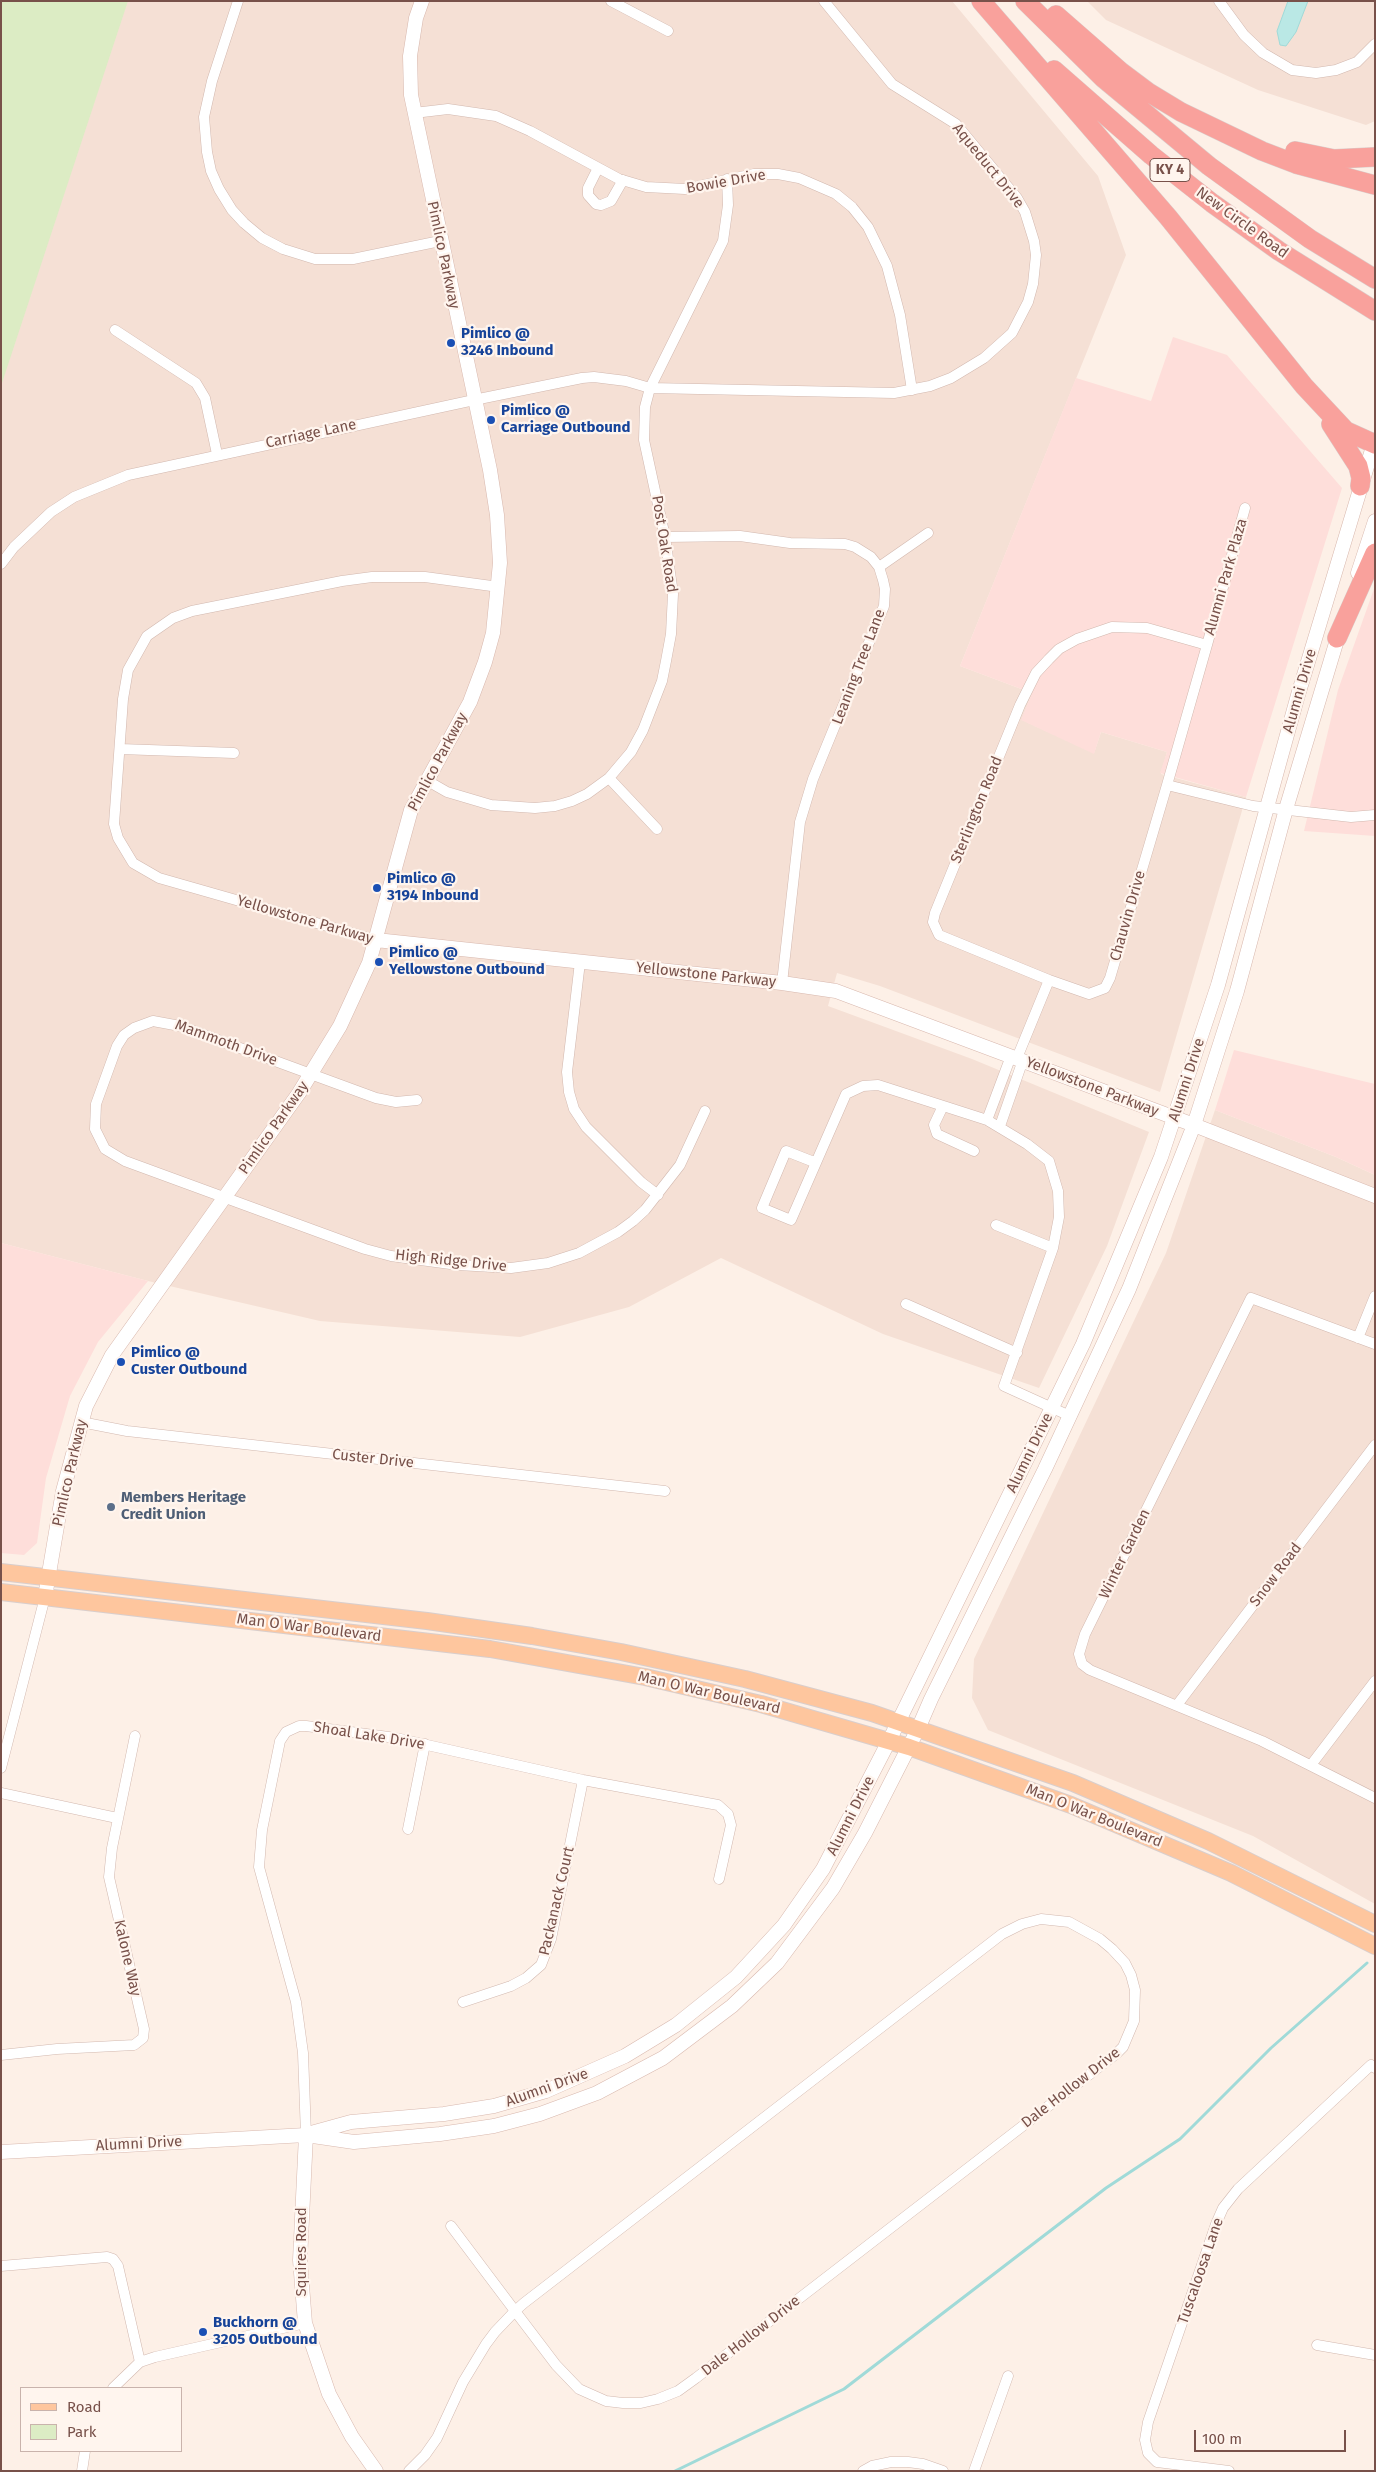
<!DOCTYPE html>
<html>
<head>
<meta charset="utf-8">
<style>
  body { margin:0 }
  #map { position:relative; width:1376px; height:2472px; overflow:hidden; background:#fdf0e7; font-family:"Fira Sans",sans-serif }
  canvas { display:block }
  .frame { position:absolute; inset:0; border:2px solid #78514a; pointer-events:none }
  .legend { position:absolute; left:20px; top:2387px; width:162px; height:65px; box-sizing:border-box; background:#fff5ee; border:1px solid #c9b3ac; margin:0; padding:6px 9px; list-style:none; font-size:15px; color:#78514a }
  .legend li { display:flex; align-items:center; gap:10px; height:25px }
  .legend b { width:25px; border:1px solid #c9b3ac }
  .scale { position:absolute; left:1194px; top:2430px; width:152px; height:22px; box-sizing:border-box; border:2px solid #78514a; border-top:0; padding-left:6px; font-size:15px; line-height:18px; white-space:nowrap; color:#78514a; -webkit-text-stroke:4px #fff5ee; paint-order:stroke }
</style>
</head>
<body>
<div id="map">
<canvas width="1376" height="2472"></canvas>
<div class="frame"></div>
<ul class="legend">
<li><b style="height:6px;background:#fec69e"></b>Road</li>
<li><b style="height:14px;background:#dcecc4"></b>Park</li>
</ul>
<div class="scale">100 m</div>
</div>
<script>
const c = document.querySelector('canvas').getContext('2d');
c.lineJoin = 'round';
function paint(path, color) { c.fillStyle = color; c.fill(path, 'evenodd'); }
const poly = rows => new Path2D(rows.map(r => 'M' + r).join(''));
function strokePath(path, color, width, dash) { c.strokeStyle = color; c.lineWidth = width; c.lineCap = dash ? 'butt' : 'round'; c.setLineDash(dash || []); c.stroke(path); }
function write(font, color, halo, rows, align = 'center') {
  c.font = font + ' "Fira Sans",sans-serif'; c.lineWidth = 4.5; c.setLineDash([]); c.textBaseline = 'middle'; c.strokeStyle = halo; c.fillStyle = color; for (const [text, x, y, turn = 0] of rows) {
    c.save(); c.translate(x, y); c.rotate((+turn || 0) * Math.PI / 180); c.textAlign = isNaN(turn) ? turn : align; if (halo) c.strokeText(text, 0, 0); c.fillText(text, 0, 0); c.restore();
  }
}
const residential = poly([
  [1,1,952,1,1098,176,1126,255,960,666,1032,693,1022,720,1094,753,1101,732,1167,752,1161,774,1246,797,1160,1092,880,986,837,973,828,1006,972,1059,1149,1132,1107,1246,1039,1388,883,1334,721,1258,629,1307,520,1337,320,1321,148,1281,1,1243],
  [1087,1,1375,1,1375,121,1366,125,1258,90,1106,20],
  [1215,1110,1336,1157,1375,1175,1375,1904,1253,1836,988,1730,972,1698,974,1659,1166,1253]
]);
const commercial = poly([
  [1173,337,1227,355,1342,488,1246,797,1160,773,1167,752,1101,732,1094,754,1021,720,1032,693,960,666,1076,378,1151,401],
  [1375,586,1375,836,1304,831,1338,690],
  [1234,1050,1375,1084,1375,1175,1336,1157,1215,1110],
  [1,1243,148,1281,98,1342,70,1396,46,1478,37,1543,24,1555,1,1553]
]);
const green = poly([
  [1,1,128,1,1,386]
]);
const water = poly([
  [1288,1,1308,1,1296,32,1286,46,1280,45,1277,31,1288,1]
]);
const stream = poly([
  [675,2471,844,2389,1106,2188,1180,2139,1271,2048,1367,1963]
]);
const street = poly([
  [238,1,212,81,204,117,207,152,211,171,219,189,232,210,244,223,262,238,283,249,315,259,353,259,440,241],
  [611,1,668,31],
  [1219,1,1244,35,1263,53,1292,70,1316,73,1336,70,1357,62,1375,44],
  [414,113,448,109,496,116,530,131,619,179,646,187,685,189,754,174,778,174,799,178,836,194,852,207,868,227,887,266,900,315,912,390],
  [598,168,588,188,588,195,596,204,601,205,611,201,623,180],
  [115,330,196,383,205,398,217,454],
  [665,537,740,536,790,543,845,544,855,547,871,557,879,567,883,580,885,589,884,606,813,779,800,822,782,983],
  [1,564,14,547,51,512,74,497,128,475,474,400,582,378,594,377,626,381,650,388,894,393,930,386,951,378,984,358,1012,333,1028,302,1033,284,1036,255,1034,241,1025,212,1017,198,956,124,892,84,824,1],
  [879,567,928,533],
  [1207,645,1147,628,1112,627,1077,639,1059,649,1049,659,1036,673,1020,705,935,913,933,922,939,935,1049,980,1089,994,1105,988,1110,978,1167,785,1207,645,1245,508],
  [120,749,234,753],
  [609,778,657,829],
  [426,780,447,792,491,805,535,808,555,806,572,801,587,794,609,778,631,752,643,730,662,681,666,661,671,634,673,594,665,537,644,440,645,407,650,388,723,241,728,205,727,179],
  [1167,785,1253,806,1351,817,1375,815],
  [376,940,159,878,133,863,118,838,114,824,123,699,128,670,147,636,173,618,192,611,342,581,372,577,425,577,499,587],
  [580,962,567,1072,569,1092,574,1109,586,1127,641,1182,658,1195],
  [1017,1058,1049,980],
  [417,1100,396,1102,376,1098,180,1026,153,1021,134,1028,124,1035,117,1046,96,1104,95,1129,105,1149,125,1161,365,1249,391,1256,458,1265,511,1268,548,1263,579,1253,618,1232,633,1221,645,1210,680,1165,705,1111],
  [943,1106,934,1125,937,1134,974,1151],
  [987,1120,1011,1056],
  [1000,1126,1023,1060],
  [814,1162,786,1151,762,1208,791,1220,846,1094,863,1086,878,1085,987,1120,1027,1144,1049,1161,1058,1191,1059,1217,1053,1248,1004,1386,1070,1416],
  [996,1225,1053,1248],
  [906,1304,1017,1353],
  [1358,1338,1375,1296],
  [1375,1344,1251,1298,1085,1634,1079,1654,1082,1664,1090,1670,1262,1741,1375,1798],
  [81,1422,127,1431,665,1491],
  [1177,1705,1375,1445],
  [1311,1765,1375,1681],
  [1,1768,45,1597],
  [1,1793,117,1818],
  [408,1829,425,1744],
  [463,2002,511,1986,526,1978,541,1965,551,1939,583,1780],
  [1,2055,57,2049,134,2045,143,2038,144,2029,109,1877,112,1848,135,1736],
  [306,2135,303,2053,296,2002,259,1867,262,1830,280,1741,286,1732,299,1726,306,1726,396,1738,583,1780,718,1805,728,1814,731,1825,719,1879],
  [1,2266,107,2257,113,2259,118,2266,140,2362],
  [1317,2345,1375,2355],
  [113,2388,140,2362,155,2357,305,2323],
  [82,2471,85,2451],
  [409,2471,425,2455,437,2438,463,2382,486,2344,495,2332,515,2311,524,2303,1002,1934,1022,1924,1041,1919,1069,1922,1100,1939,1112,1949,1125,1963,1131,1975,1135,1990,1134,2021,1123,2047,1116,2054,696,2378,678,2391,658,2399,641,2403,623,2403,606,2401,579,2389,556,2365,515,2311,451,2226],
  [863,2471,872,2466,891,2462,908,2462,923,2464,943,2471],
  [974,2471,1008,2376],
  [1229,2471,1157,2462,1148,2453,1145,2440,1148,2422,1216,2224,1223,2208,1238,2189,1371,2065,1375,2068]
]);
const secondary = poly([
  [1358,573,1375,521],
  [376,940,782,983,836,991,1194,1125,1375,1196],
  [45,1597,63,1491,86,1406,112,1355,299,1093,340,1026,369,963,411,810,470,702,485,662,493,633,500,563,497,515,490,470,411,95,410,56,416,18,422,1],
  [311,2133,351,2122,444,2114,494,2106,546,2091,625,2056,676,2025,736,1977,784,1925,823,1869,889,1741,1083,1344,1161,1157,1218,985,1298,695,1375,440],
  [306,2135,300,2260,305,2323,329,2394,352,2437,376,2471],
  [1,2152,306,2135,354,2142,440,2134,494,2126,540,2114,597,2093,663,2058,732,2006,777,1963,833,1888,865,1833,918,1729,931,1699,1045,1469,1129,1289,1194,1125,1237,991,1286,809,1340,630]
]);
const primary = poly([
  [1,1572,427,1621,532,1636,621,1652,745,1679,872,1713,1073,1783,1208,1841,1375,1924],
  [1,1592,490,1649,645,1677,761,1704,909,1747,1071,1805,1231,1873,1375,1946]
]);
const highway = poly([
  [981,1,1168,217,1304,386,1346,431,1375,444],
  [1025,1,1103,78,1209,166,1310,239,1375,279],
  [1056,15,1120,71,1148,92,1181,112,1262,151,1296,164,1375,185],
  [1054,70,1151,155,1212,203,1279,251,1375,311],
  [1295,151,1334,159,1375,157],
  [1331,424,1358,466,1361,478,1360,486],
  [1337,638,1375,553]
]);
const markers = [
  [451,343,5,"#1a4fb4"],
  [491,420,5,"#1a4fb4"],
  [377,888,5,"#1a4fb4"],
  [379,962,5,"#1a4fb4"],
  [121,1362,5,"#1a4fb4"],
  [111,1507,5,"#5c6f8a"],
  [203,2332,5,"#1a4fb4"]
];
const shields = [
  [1170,170,40]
];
const shieldNames = [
  ["KY 4",1170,170]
];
const streetNames = [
  ["Aqueduct Drive",988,166,51],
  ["Bowie Drive",726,182,-10],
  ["New Circle Road",1242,223,36],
  ["Pimlico Parkway",443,255,78],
  ["Carriage Lane",311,434,-12],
  ["Post Oak Road",664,544,81],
  ["Alumni Park Plaza",1226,577,-74],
  ["Leaning Tree Lane",859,667,-69],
  ["Alumni Drive",1300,691,-74],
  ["Pimlico Parkway",438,762,-62],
  ["Sterlington Road",977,810,-68],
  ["Chauvin Drive",1128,916,-74],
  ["Yellowstone Parkway",305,920,16],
  ["Yellowstone Parkway",706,975,6],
  ["Mammoth Drive",226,1043,20],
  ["Alumni Drive",1187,1080,-72],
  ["Yellowstone Parkway",1092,1087,21],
  ["Pimlico Parkway",274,1128,-55],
  ["High Ridge Drive",451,1261,6],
  ["Alumni Drive",1030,1453,-64],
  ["Custer Drive",373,1459,6],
  ["Pimlico Parkway",70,1473,-77],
  ["Winter Garden",1125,1554,-64],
  ["Snow Road",1276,1575,-53],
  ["Man O War Boulevard",309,1628,7],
  ["Man O War Boulevard",709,1693,13],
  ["Shoal Lake Drive",369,1736,9],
  ["Alumni Drive",851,1816,-63],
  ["Man O War Boulevard",1094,1816,22],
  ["Packanack Court",557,1901,-77],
  ["Kalone Way",127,1958,77],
  ["Alumni Drive",547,2088,-20],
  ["Dale Hollow Drive",1071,2088,-38],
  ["Alumni Drive",139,2144,-3],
  ["Squires Road",302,2252,-90],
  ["Tuscaloosa Lane",1201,2271,-71],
  ["Dale Hollow Drive",751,2336,-38]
];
const transitNames = [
  ["Pimlico @",461,334],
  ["3246 Inbound",461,351],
  ["Pimlico @",501,411],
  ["Carriage Outbound",501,428],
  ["Pimlico @",387,879],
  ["3194 Inbound",387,896],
  ["Pimlico @",389,953],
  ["Yellowstone Outbound",389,970],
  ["Pimlico @",131,1353],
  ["Custer Outbound",131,1370],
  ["Buckhorn @",213,2323],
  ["3205 Outbound",213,2340]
];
const serviceNames = [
  ["Members Heritage",121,1498],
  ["Credit Union",121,1515]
];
paint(residential, '#f5e0d5');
paint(commercial, '#fededa');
paint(green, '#dcecc4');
paint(water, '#bae8e5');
strokePath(water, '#a0dad8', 1);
strokePath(stream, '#a0dad8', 3);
strokePath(street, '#d2b8af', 11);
strokePath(secondary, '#d8b8ae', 15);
strokePath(primary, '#d9cecc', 18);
strokePath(highway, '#d9cecc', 20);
strokePath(street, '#fff', 10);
strokePath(secondary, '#fff', 14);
strokePath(primary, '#fec69e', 16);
strokePath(highway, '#f9a19c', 19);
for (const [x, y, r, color] of markers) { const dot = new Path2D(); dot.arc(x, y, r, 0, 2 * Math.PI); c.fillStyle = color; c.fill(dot); strokePath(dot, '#fff5ee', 2); }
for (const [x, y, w] of shields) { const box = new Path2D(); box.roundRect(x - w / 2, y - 11.5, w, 23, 4); c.fillStyle = '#fff5ee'; c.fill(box); strokePath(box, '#78514a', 1); }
write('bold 14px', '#78514a', null, shieldNames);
write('15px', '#78514a', '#fff5ee', streetNames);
write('bold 15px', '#164399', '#fff5ee', transitNames, 'left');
write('bold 15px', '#4e5e75', '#fff5ee', serviceNames, 'left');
</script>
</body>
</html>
